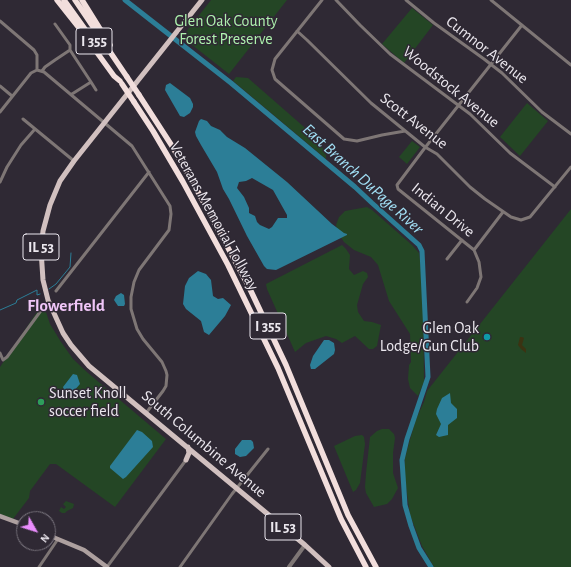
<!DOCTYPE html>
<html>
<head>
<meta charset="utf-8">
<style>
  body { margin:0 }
  #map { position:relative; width:571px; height:567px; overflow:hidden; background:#2f2934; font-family:"Alegreya Sans",sans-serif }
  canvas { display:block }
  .north { position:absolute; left:16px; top:511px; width:40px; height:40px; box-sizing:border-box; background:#2f2934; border:1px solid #7a757e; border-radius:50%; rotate:129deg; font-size:11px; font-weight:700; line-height:16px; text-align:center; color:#ebe7ee }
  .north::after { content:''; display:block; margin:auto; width:14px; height:18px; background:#ea8dfd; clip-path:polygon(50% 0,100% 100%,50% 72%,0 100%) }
</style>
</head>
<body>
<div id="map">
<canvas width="571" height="567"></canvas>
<div class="north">N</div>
</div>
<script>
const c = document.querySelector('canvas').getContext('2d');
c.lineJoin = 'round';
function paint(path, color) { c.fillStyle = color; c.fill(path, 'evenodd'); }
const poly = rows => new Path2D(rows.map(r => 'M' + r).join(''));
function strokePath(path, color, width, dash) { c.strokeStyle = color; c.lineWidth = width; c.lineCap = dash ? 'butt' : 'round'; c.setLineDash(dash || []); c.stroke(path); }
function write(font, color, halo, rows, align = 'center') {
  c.font = font + ' "Alegreya Sans",sans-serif'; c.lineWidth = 3; c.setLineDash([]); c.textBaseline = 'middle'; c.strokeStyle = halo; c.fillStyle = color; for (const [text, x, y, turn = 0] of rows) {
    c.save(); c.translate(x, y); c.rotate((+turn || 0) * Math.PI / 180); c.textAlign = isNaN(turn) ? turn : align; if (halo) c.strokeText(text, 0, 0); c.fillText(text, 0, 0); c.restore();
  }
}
const green = poly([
  [211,0,287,0,229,74,182,37],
  [412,8,433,25,404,63,382,44],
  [236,77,248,78,319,140,326,155,326,159,233,81],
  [527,103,548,121,520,156,500,137],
  [412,141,420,147,407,164,399,157],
  [367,207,372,210,412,245,419,253,423,283,424,382,418,396,410,388,408,379,409,365,411,362,410,334,389,301,378,265,371,257,354,250,344,242,338,233,336,225,339,217,345,211],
  [571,209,571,567,434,567,422,546,410,515,404,472,405,458,409,443,416,419,424,402,427,391],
  [342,245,346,249,350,255,349,269,354,275,363,271,367,273,368,277,363,284,357,305,358,312,364,321,372,322,381,325,377,346,373,349,369,349,355,336,342,343,336,339,326,336,306,343,295,352,267,289,266,284],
  [43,303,50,324,61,342,73,359,88,373,166,439,115,507,56,464,50,464,30,491,29,498,13,519,0,514,0,367],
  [382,429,389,429,394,434,395,438,393,453,393,473,398,488,392,499,387,504,374,507,366,493,365,487,366,473,370,437,377,431],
  [362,435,364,437,365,444,360,483,356,490,353,492,334,446,355,436],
  [66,501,74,504,73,508,67,511,65,513,62,513,59,511,61,507,64,509,66,507,63,504]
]);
const sand = poly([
  [520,337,522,337,524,338,522,345,526,349,526,353,521,349,518,345]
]);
const water = poly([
  [170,83,190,98,193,104,193,107,190,113,184,117,180,116,165,90,166,85],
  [201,119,207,121,211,126,220,130,227,137,245,148,287,182,332,224,344,233,347,234,347,235,276,270,267,269,264,266,247,236,229,199,223,189,217,172,201,145,196,136,195,132,199,121],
  [252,178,273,190,287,215,287,218,278,218,272,227,269,229,260,225,257,222,255,216,249,213,249,208,244,197,237,188,239,182,246,181],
  [198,271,206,274,211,280,213,296,218,299,223,298,231,305,225,316,209,335,204,332,201,321,186,309,183,304,185,286,189,278],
  [121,293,124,295,125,304,124,306,118,306,114,300,116,296],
  [324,340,329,340,334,343,335,350,334,354,315,369,311,369,310,365,313,356],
  [73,374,77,375,80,384,73,392,64,391,63,387],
  [450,393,451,403,457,409,457,418,448,425,448,435,439,437,436,435,441,424,436,414,437,409,442,398],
  [137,430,142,432,152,441,153,447,126,477,123,479,110,468,110,466],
  [242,440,251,440,253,442,254,448,246,456,240,457,235,454,235,449]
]);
const stream = poly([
  [49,289,56,284,70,267,71,253],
  [0,310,16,303,17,300,37,290,37,295,40,294]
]);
const river = poly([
  [125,0,231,83,355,187,372,203,419,245,422,251,428,377,407,439,402,460,405,505,411,526,419,548,431,567]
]);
const minor = poly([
  [322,0,275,59,272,70,275,79,344,139,357,141,382,135,405,131],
  [336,0,360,25,390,54,470,114,510,153,555,187],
  [406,0,434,23,484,59,502,73,542,112,571,134],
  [491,0,571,65],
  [0,21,34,50,37,55,37,70],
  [55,24,70,45,70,50,91,82,72,94],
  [297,31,307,40,371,103,425,147,437,154,470,187,485,199,511,217,521,220,530,217,571,167],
  [42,71,45,67,55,60,70,50],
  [91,82,96,90],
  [0,86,12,96],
  [0,112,31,73,37,70,44,72,132,146,170,206,171,214,169,230,139,270,134,282,131,297,131,309,137,329,143,339,162,362,166,371,167,375,166,386,163,391,146,413],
  [23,119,74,161],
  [0,182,7,167,21,145,35,129],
  [474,250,503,212],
  [447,259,462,240],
  [56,291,149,172],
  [467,302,477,288,481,277,479,262,474,250,398,189,397,185,424,149,522,25],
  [0,353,3,360,7,357,48,301],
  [39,567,58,539],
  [107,567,186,460],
  [180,567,232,494,268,449]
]);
const tertiary = poly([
  [289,567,305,545]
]);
const secondary = poly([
  [0,516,24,525],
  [48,535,84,550,107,567]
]);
const primary = poly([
  [202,0,74,161,60,181,50,205,43,231,41,250,43,280,48,300,63,333,71,345,89,366,305,545,329,567],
  [186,460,189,453,188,447]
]);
const motorway = poly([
  [57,0,80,29,114,76,120,81],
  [64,0,100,50],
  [75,0,127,77],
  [82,0,110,45],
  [139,95,172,146,190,177,249,287,286,365,348,515,376,567],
  [134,102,153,131,183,182,228,265,278,368,341,519,366,567]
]);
const motorwayBridge = poly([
  [127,77,139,95],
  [122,84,134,102]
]);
const markers = [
  [487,337,4,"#0f9aa8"],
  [41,402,4,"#2e9e5b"]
];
const shields = [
  [94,41,36],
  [41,247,36],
  [268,326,36],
  [283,527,36]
];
const shieldNames = [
  ["I 355",94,41],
  ["IL 53",41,247],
  ["I 355",268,326],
  ["IL 53",283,527]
];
const parkNames = [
  ["Glen Oak County",226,21],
  ["Forest Preserve",226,39]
];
const streetNames = [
  ["Cumnor Avenue",487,50,38],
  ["Woodstock Avenue",451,87,39],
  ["Scott Avenue",414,121,38],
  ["Indian Drive",443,210,39],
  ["Veterans Memorial Tollway",214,216,61],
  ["South Columbine Avenue",204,444,40]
];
const poiNames = [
  ["Glen Oak",479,328],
  ["Lodge/Gun Club",479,346],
  ["Sunset Knoll",49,393,"left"],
  ["soccer field",49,411,"left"]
];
const waterNames = [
  ["East Branch DuPage River",363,179,42]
];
const neighbourhoodNames = [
  ["Flowerfield",66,306]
];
paint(green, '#244625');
paint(sand, '#3b3312');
paint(water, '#2c7e97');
strokePath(stream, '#2c7e97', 1);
strokePath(river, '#2c7e97', 5);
strokePath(minor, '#7e7675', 3);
strokePath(tertiary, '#7e7675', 4);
strokePath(secondary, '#ada09f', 4.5);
strokePath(primary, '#d1c0bf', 5);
strokePath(motorway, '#f2dedc', 5.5);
strokePath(motorwayBridge, '#f2dedc', 5.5);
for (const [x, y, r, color] of markers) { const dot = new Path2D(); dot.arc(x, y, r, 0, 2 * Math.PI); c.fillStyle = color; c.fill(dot); strokePath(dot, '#2f2934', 1.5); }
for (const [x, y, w] of shields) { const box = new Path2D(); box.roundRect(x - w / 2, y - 13, w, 26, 3); c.fillStyle = '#2f2934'; c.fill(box); strokePath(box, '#ebe7ee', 1); }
write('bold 15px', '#ebe7ee', null, shieldNames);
write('16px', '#adf2ad', '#2f2934', parkNames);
write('16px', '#ebe7ee', '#2f2934', streetNames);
write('16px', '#ebe7ee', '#2f2934', poiNames, 'right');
write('italic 17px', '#a2e0f6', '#2f2934', waterNames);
write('bold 17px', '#f0c6f8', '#2f2934', neighbourhoodNames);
</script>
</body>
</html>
